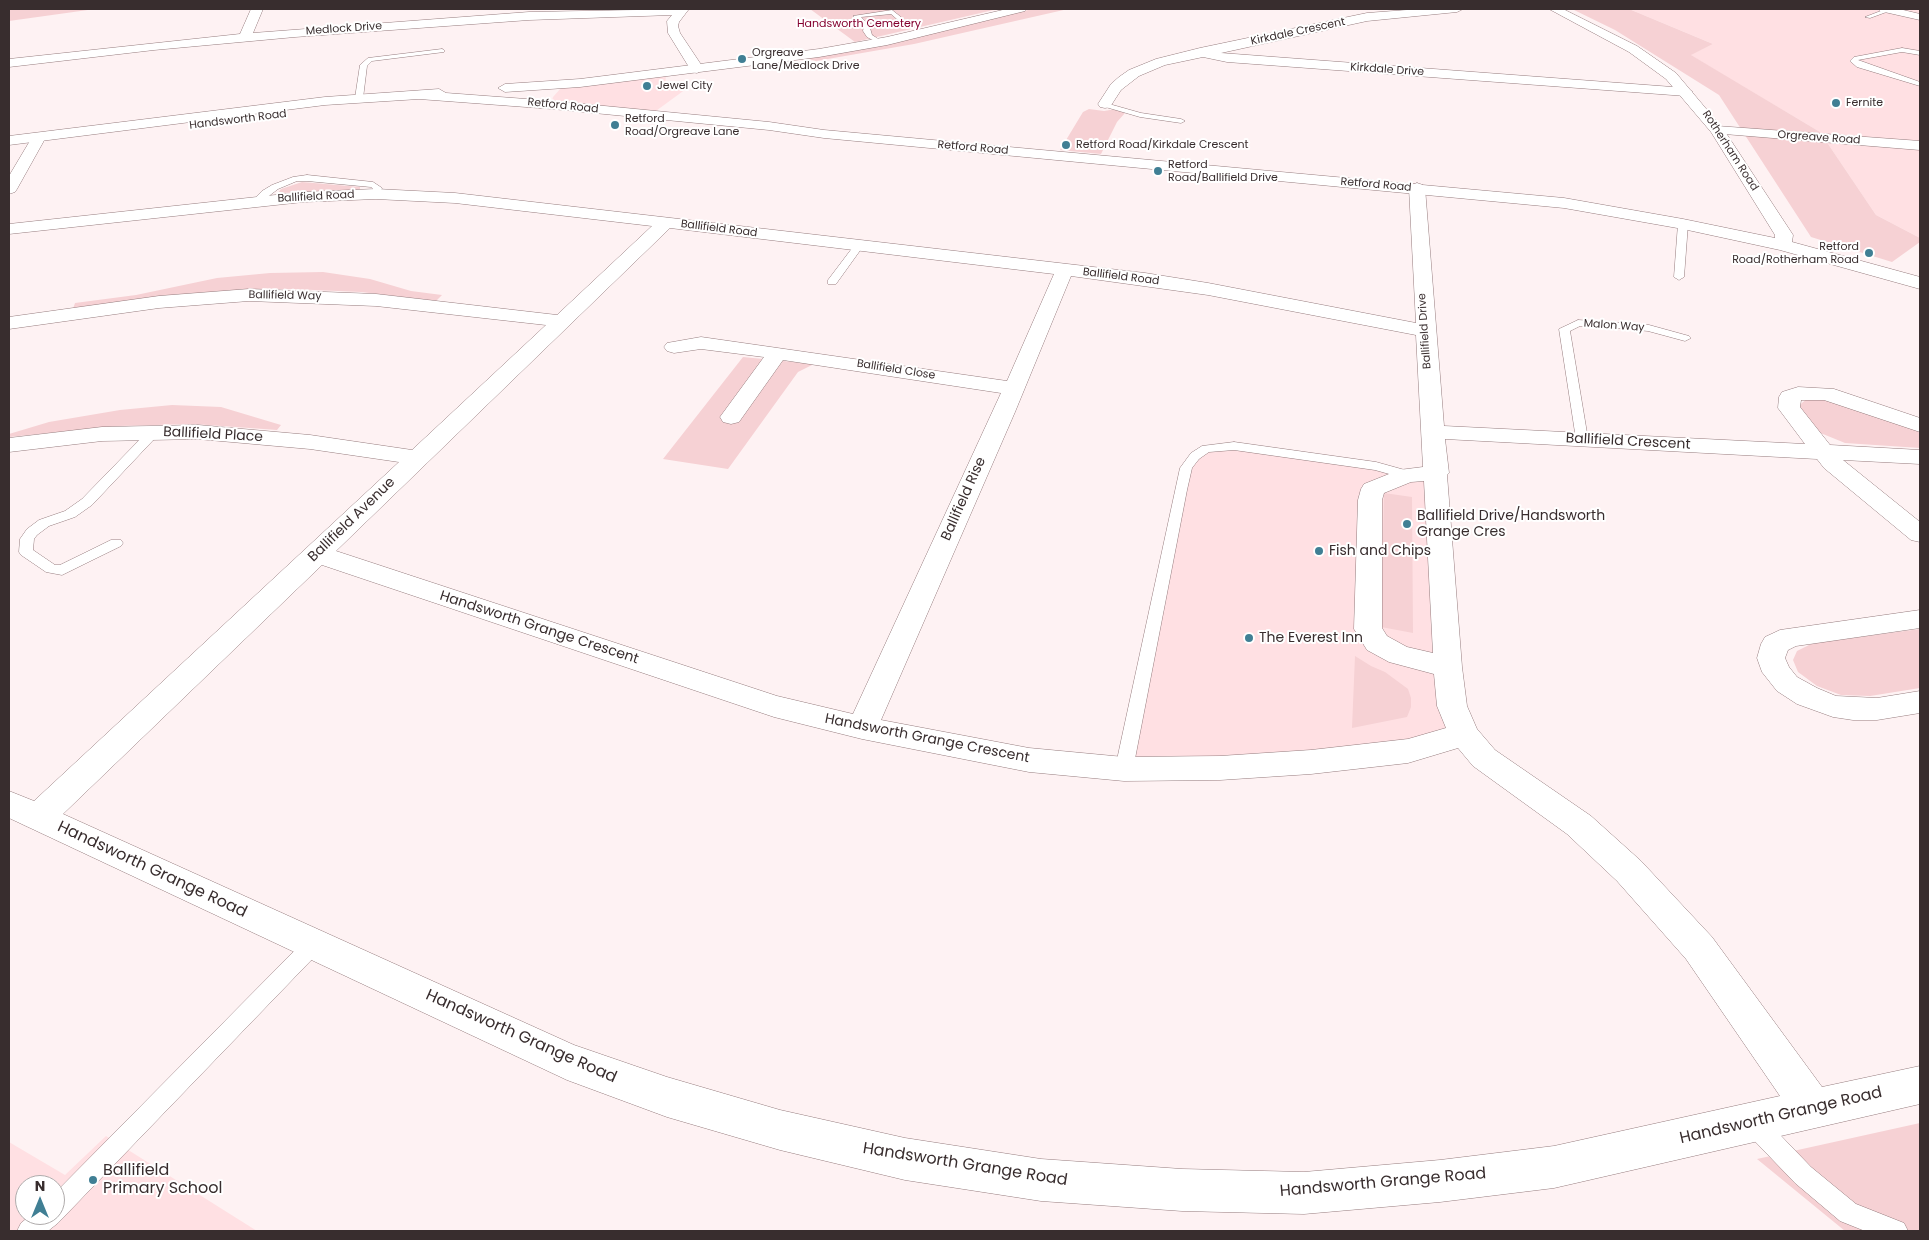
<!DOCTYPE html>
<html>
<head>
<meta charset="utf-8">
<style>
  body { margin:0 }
  #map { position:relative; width:1929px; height:1240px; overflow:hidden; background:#fef2f3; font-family:Poppins,sans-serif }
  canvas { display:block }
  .frame { position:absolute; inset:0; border:10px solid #382d2e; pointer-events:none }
  .north { position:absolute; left:15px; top:1175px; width:50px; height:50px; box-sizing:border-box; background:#fff; border:1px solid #afabab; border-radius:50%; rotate:0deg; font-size:14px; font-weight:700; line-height:20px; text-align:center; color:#382d2e }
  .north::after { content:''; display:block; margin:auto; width:18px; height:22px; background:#407f94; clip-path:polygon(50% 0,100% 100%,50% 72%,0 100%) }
</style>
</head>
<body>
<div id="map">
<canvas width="1929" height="1240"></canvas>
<div class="frame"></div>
<div class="north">N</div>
</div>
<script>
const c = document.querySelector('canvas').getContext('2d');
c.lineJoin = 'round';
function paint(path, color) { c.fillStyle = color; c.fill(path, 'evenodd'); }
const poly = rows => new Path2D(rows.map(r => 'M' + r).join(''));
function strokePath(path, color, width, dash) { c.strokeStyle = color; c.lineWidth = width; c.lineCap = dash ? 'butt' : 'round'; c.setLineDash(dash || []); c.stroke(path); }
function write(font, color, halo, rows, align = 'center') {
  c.font = font + ' Poppins,sans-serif'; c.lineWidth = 4; c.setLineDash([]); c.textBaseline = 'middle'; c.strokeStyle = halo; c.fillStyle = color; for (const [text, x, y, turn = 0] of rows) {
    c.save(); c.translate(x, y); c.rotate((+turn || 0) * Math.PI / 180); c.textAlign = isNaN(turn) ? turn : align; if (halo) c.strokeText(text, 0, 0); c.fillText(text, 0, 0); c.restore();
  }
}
const built = poly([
  [1629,9,1920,9,1920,238,1876,215,1820,132,1690,55,1713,44],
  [666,73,665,90,686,89,649,116,552,101,553,97,561,88],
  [1220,446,1391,470,1437,473,1464,735,1124,769,1186,468,1195,456],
  [106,1136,257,1231,9,1231,9,1142,65,1175],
  [25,1185,55,1185,55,1215,25,1215]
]);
const green = poly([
  [9,9,95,9,9,21],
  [810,9,998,9,855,42],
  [1033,9,1068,9,914,44,816,61,805,58],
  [1572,9,1629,9,1713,44,1691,55,1820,132,1876,215,1920,238,1920,242,1892,262,1811,237,1719,95,1615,30],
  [1089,109,1104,111,1116,109,1125,113,1117,122,1101,154,1060,150,1083,112],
  [302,182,360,187,360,191,278,193,281,189],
  [323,272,370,279,411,291,442,295,436,301,361,292,291,289,239,290,73,309,75,303,136,295,217,278,270,273],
  [743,357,814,364,798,372,728,469,663,459],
  [1808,398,1825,399,1920,431,1920,448,1845,443,1818,432,1797,407],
  [172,405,221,407,281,425,277,430,194,424,120,426,9,437,9,434,49,422,120,410],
  [1384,493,1412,497,1413,633,1381,627],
  [1920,629,1920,688,1870,696,1841,695,1817,686,1798,672,1793,660,1797,651,1813,643],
  [1355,656,1371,666,1385,672,1408,689,1411,698,1411,707,1407,717,1352,728],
  [1920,1123,1920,1231,1845,1231,1757,1159]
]);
const service = poly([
  [1886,9,1892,10,1870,18,1865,17,1886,9],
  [892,10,906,21,870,28,872,35,883,42,880,44,867,37,863,31,864,26,853,16,892,10],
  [891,14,898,20,868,24,861,17,891,14],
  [1902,48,1920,51,1920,55,1902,52,1858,60,1920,82,1920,86,1857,67,1850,61,1854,57,1902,48],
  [442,49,444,50,444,52,372,61,367,66,363,98,359,100,355,98,360,65,368,58,442,49],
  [1102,102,1141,113,1181,119,1185,121,1181,123,1140,117,1102,106,1102,102],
  [307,175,373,182,382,188,379,196,376,197,372,194,373,189,371,187,307,181,297,181,278,189,261,202,255,202,253,200,262,191,272,185,293,177,307,175],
  [1683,221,1688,224,1684,277,1679,280,1674,277,1678,224,1683,221],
  [859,242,864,245,836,284,828,284,828,280,856,243,859,242],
  [1578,320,1649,325,1689,336,1691,338,1685,341,1648,331,1596,326,1580,326,1570,331,1588,439,1582,443,1576,439,1559,329,1578,320],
  [154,428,158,429,160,432,158,435,92,505,75,517,49,526,37,535,34,539,33,550,55,565,60,565,111,540,121,540,123,543,121,546,62,575,46,572,21,555,19,552,20,539,27,529,39,520,65,511,82,499,150,429,154,428],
  [1234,442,1376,462,1412,472,1413,475,1407,479,1375,470,1234,450,1209,452,1199,459,1192,468,1187,490,1133,769,1130,774,1124,776,1118,774,1115,769,1180,468,1191,453,1202,446,1234,442],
  [314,935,321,938,324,944,321,950,58,1223,48,1231,17,1231,21,1223,31,1215,55,1215,55,1193,307,938,314,935],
  [1754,1113,1762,1116,1811,1167,1856,1204,1904,1223,1908,1231,1865,1231,1840,1221,1795,1183,1746,1132,1743,1124,1746,1116,1754,1113]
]);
const minor = poly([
  [251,9,263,9,253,33,529,12,689,9,679,22,678,26,680,33,704,69,697,73,692,72,668,33,667,21,672,15,529,20,295,37,154,50,9,67,9,59,240,34,251,9],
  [1420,9,1463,9,1457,12,1367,21,1221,53,1686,88,1693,92,1686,96,1227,62,1203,57,1165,65,1139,76,1121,90,1110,107,1105,108,1100,107,1098,104,1111,84,1119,77,1129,70,1156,59,1200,48,1367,13,1420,9],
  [1878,9,1899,9,1920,14,1920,20,1880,11,1878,9],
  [1717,126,1920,141,1920,150,1712,133,1710,130,1712,127,1717,126],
  [39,133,44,134,46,137,17,189,15,192,9,194,9,176,34,134,39,133],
  [1417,183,1423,185,1425,188,1444,426,1805,444,1778,408,1779,397,1782,392,1798,387,1834,389,1920,418,1920,432,1824,400,1801,400,1800,407,1830,445,1920,450,1920,464,1843,460,1920,522,1920,542,1911,540,1824,468,1817,459,1445,439,1449,473,1447,475,1462,667,1467,706,1477,729,1495,750,1591,816,1641,861,1712,937,1822,1087,1920,1066,1920,1104,1554,1188,1440,1202,1304,1214,1182,1211,1041,1201,905,1180,780,1150,667,1117,567,1080,9,818,9,791,34,801,399,462,310,449,198,439,102,441,9,452,9,438,102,427,198,425,310,435,412,450,546,325,376,306,249,301,159,308,9,329,9,317,159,296,249,289,376,294,557,315,652,226,455,203,376,199,303,202,9,234,9,224,303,192,376,189,455,193,1145,273,1208,283,1416,323,1409,188,1411,185,1417,183],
  [670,228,1054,274,1007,381,701,337,667,343,664,347,667,351,674,353,701,349,764,357,720,417,723,422,731,424,739,422,783,360,1001,393,853,714,777,696,336,551,670,228],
  [1071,276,1208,295,1416,335,1423,467,1399,470,1364,484,1361,489,1358,500,1354,629,1367,650,1389,662,1434,674,1437,706,1446,728,1408,739,1311,750,1220,756,1124,757,1029,748,881,720,1015,412,1071,276],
  [1424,481,1433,653,1407,647,1387,636,1382,628,1382,500,1384,493,1411,482,1424,481],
  [322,565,774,717,862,739,1029,772,1124,781,1220,780,1311,774,1408,763,1458,748,1473,766,1567,834,1617,881,1686,959,1780,1096,1554,1146,1440,1160,1304,1172,1182,1169,1041,1159,905,1138,780,1110,667,1077,574,1045,63,814,322,565],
  [1920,610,1920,628,1796,646,1788,650,1785,658,1789,667,1797,677,1817,688,1836,696,1877,698,1920,691,1920,713,1877,720,1853,720,1833,717,1797,704,1777,691,1762,672,1757,658,1761,644,1765,637,1780,630,1920,610]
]);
const secondary = poly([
  [1007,9,1027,9,1025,11,887,45,819,57,580,87,505,92,498,88,505,84,580,79,819,49,887,37,1007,9],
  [1549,9,1563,9,1637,46,1676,73,1724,130,1793,235,1792,242,1920,277,1920,289,1780,250,1683,229,1564,208,824,138,769,130,553,109,419,99,325,105,9,145,9,136,325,97,439,89,446,93,553,101,769,122,824,130,1564,198,1683,219,1775,238,1775,235,1711,132,1666,79,1629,52,1549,9]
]);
const markers = [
  [742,59,5,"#407f94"],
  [647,86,5,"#407f94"],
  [1836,103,5,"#407f94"],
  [615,125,5,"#407f94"],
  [1066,145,5,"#407f94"],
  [1158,171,5,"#407f94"],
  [1869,253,5,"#407f94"],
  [1407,524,5,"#407f94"],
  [1319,551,5,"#407f94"],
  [1249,638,5,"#407f94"],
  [93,1180,5,"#407f94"]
];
const farParknames = [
  ["Handsworth Cemetery",859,24]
];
const farStreetnames = [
  ["Medlock Drive",344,29,-4],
  ["Kirkdale Crescent",1298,32,-12],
  ["Kirkdale Drive",1387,70,4],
  ["Retford Road",563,106,6],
  ["Handsworth Road",238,120,-7],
  ["Orgreave Road",1819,138,4],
  ["Retford Road",973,148,5],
  ["Rotherham Road",1730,151,57],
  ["Retford Road",1376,185,5],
  ["Ballifield Road",316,197,-3],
  ["Ballifield Road",719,229,7],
  ["Ballifield Road",1121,277,7],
  ["Ballifield Way",285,296,1],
  ["Malon Way",1614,326,4],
  ["Ballifield Drive",1425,331,-94],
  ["Ballifield Close",896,370,9]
];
const farPoinames = [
  ["Orgreave",752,53],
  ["Lane/Medlock Drive",752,66],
  ["Jewel City",657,86],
  ["Fernite",1846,103],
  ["Retford",625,119],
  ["Road/Orgreave Lane",625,132],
  ["Retford Road/Kirkdale Crescent",1076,145],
  ["Retford",1168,165],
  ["Road/Ballifield Drive",1168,178],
  ["Retford",1859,247,"right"],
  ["Road/Rotherham Road",1859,260,"right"]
];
const streetNames = [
  ["Ballifield Place",213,435,3],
  ["Ballifield Crescent",1628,442,3],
  ["Ballifield Rise",964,499,-66],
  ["Ballifield Avenue",352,520,-44],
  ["Handsworth Grange Crescent",539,628,18],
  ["Handsworth Grange Crescent",927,739,11]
];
const poiNames = [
  ["Ballifield Drive/Handsworth",1417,516],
  ["Grange Cres",1417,532],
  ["Fish and Chips",1329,551],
  ["The Everest Inn",1259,638]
];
const nearStreetnames = [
  ["Handsworth Grange Road",152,870,25],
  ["Handsworth Grange Road",521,1037,24],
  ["Handsworth Grange Road",1781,1116,-13],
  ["Handsworth Grange Road",965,1165,9],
  ["Handsworth Grange Road",1383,1183,-5]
];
const nearPoinames = [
  ["Ballifield",103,1171],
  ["Primary School",103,1189]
];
paint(built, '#ffe0e3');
paint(green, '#f6d1d4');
strokePath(service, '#967c7e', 1);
strokePath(minor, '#967c7e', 1);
strokePath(secondary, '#967c7e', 1);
paint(service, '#fff');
paint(minor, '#fff');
paint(secondary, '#fff');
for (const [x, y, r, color] of markers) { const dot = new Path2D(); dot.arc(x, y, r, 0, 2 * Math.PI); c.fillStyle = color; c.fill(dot); strokePath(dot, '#fff', 2); }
write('11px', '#84002f', '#fff', farParknames);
write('11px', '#382d2e', '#fff', farStreetnames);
write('11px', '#382d2e', '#fff', farPoinames, 'left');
write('14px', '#382d2e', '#fff', streetNames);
write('14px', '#382d2e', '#fff', poiNames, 'left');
write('16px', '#382d2e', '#fff', nearStreetnames);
write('16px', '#382d2e', '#fff', nearPoinames, 'left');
</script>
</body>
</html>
